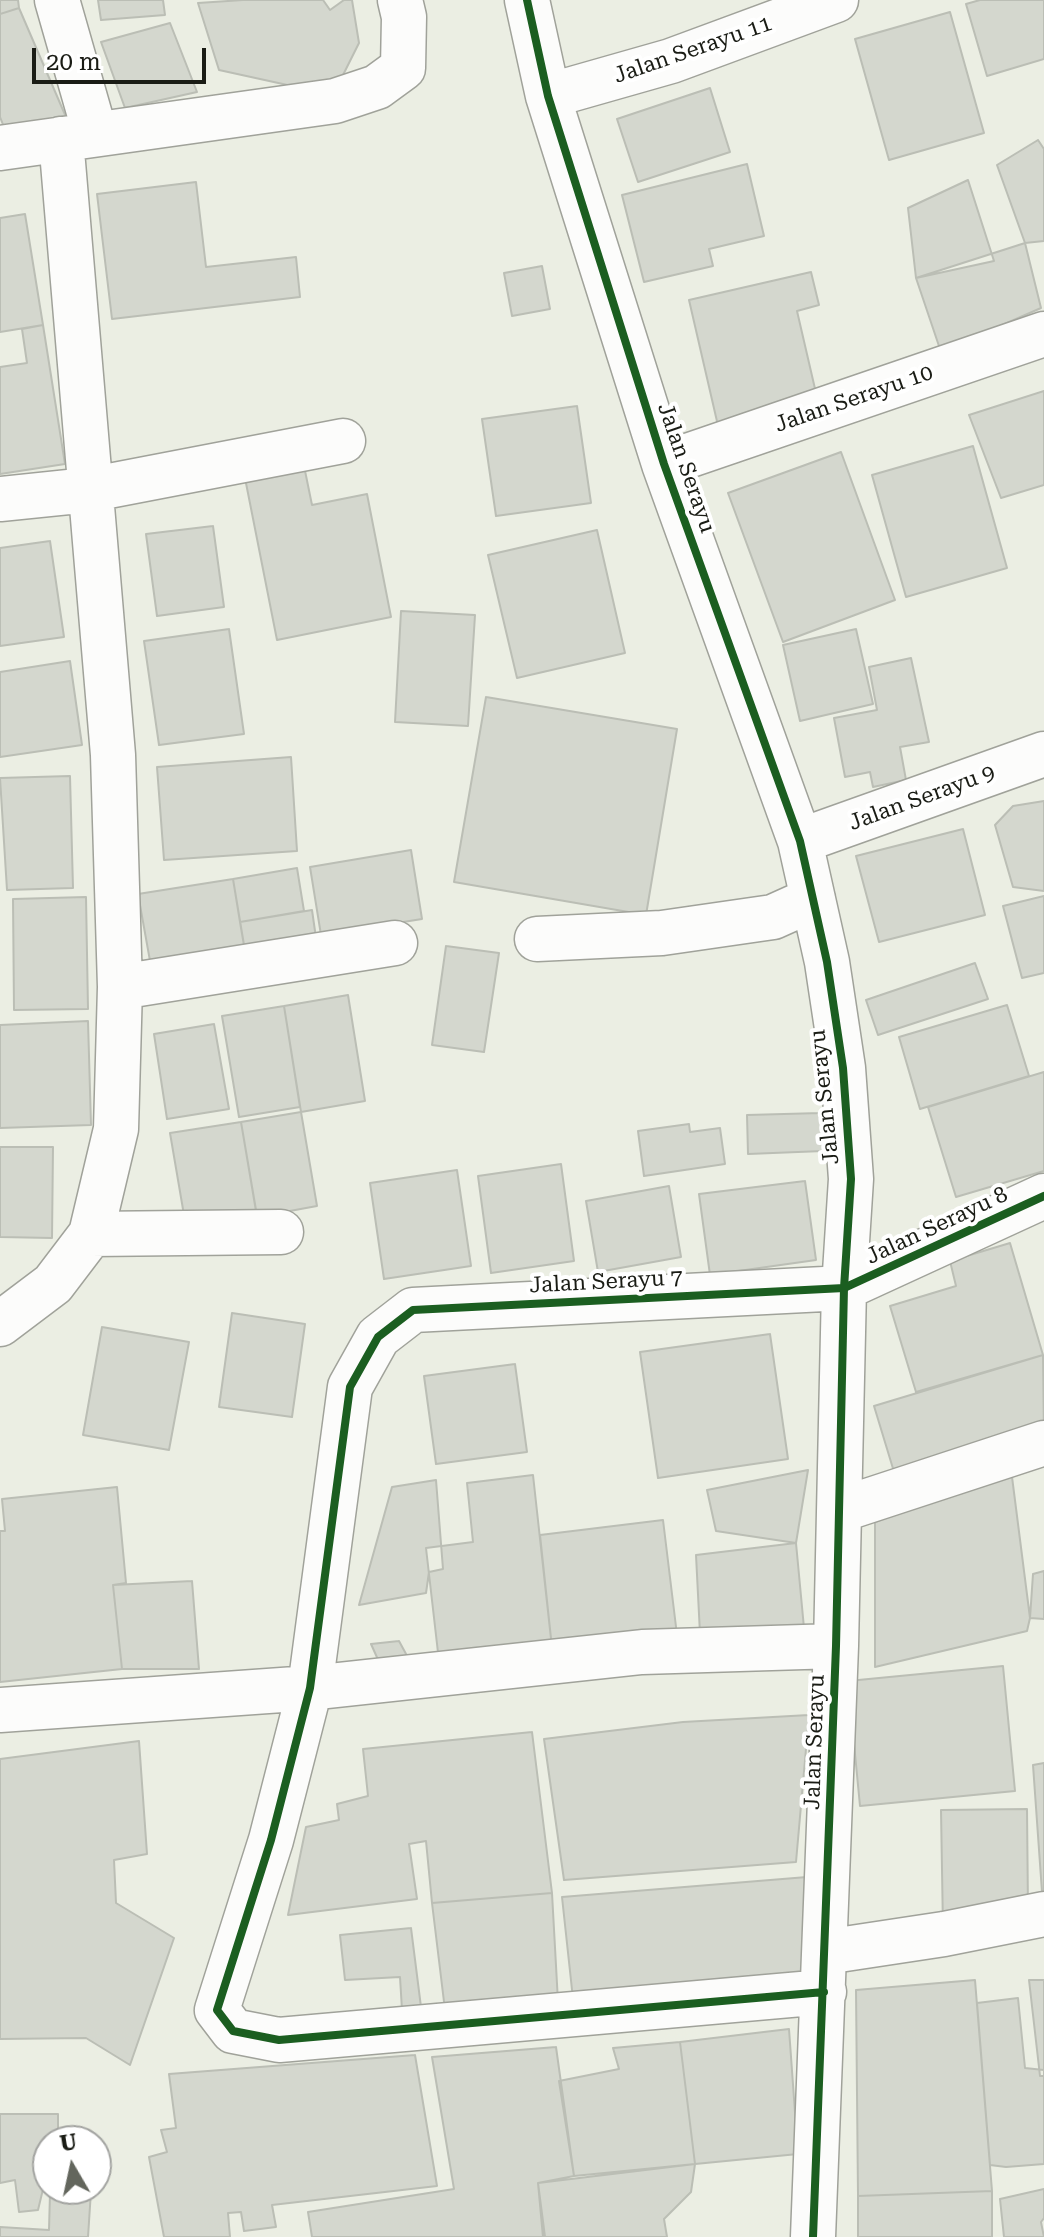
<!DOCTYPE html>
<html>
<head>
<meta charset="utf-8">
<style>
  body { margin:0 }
  #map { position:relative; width:1044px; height:2237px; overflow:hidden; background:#ebeee3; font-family:"Roboto Serif",serif }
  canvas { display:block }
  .north { position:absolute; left:32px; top:2125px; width:80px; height:80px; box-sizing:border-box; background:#fff; border:2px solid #a3a4a1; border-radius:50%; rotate:351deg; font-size:22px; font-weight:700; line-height:32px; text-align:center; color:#1a1c15 }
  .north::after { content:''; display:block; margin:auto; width:28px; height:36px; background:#63665d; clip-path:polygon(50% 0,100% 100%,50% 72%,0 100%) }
  .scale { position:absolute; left:32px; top:48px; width:174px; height:36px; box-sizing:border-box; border:4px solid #1a1c15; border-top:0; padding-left:10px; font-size:24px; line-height:28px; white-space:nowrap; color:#1a1c15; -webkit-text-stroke:6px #fff; paint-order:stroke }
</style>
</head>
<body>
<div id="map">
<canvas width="1044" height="2237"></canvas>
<div class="north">U</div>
<div class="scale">20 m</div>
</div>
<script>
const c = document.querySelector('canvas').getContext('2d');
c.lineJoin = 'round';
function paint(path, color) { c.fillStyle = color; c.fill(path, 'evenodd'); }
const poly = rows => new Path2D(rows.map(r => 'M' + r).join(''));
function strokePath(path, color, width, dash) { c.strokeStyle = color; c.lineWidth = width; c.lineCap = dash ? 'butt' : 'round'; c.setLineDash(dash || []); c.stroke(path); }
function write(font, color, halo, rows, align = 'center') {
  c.font = font + ' "Roboto Serif",serif'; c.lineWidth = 8; c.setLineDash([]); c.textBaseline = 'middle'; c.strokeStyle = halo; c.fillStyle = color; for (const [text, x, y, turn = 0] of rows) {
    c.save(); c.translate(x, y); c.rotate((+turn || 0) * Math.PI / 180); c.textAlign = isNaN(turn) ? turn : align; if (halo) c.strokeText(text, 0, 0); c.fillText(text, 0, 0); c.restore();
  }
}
const building = poly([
  [0,0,18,0,19,8,0,14,0,0],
  [98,0,163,0,165,15,101,20,98,0],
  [243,0,323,0,330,10,344,0,352,0,359,43,333,95,219,70,198,3,243,0],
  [980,0,1044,0,1044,59,987,76,966,4,980,0],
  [19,8,66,117,4,127,0,117,0,14,19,8],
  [950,12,984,133,889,160,855,39,950,12],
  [170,23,197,92,125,108,101,42,170,23],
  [710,88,730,152,638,182,617,119,710,88],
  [1038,140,1044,149,1044,241,1025,243,997,165,1038,140],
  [747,164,764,236,709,249,713,266,644,282,622,195,747,164],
  [968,180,994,261,916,278,908,208,968,180],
  [196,182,206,267,296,257,300,297,112,319,97,194,196,182],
  [25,214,43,325,0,332,0,218,25,214],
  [1025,243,1041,308,941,352,916,278,1025,243],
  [542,266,550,309,512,316,504,273,542,266],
  [811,272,819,305,797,311,819,406,719,430,689,300,811,272],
  [43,325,65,464,0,474,0,367,27,363,22,329,43,325],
  [1044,391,1044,485,1001,498,969,415,1044,391],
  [577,406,591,503,496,516,482,419,577,406],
  [973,446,1007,568,906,597,872,475,973,446],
  [841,452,895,600,783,642,728,493,841,452],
  [303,461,312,505,367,494,391,617,277,640,244,473,303,461],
  [213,526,224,607,157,616,146,534,213,526],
  [597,530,625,653,517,678,488,555,597,530],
  [50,541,64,637,0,646,0,548,50,541],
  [401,611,475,615,468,726,395,722,401,611],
  [229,629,244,734,159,745,144,641,229,629],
  [856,629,873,704,800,721,783,645,856,629],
  [911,658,929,742,900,747,906,780,873,787,870,772,845,777,834,718,877,710,869,667,911,658],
  [70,661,82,745,0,757,0,672,70,661],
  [486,697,677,729,646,915,454,882,486,697],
  [291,757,297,851,164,860,157,767,291,757],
  [70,776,73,888,7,890,0,778,70,776],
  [1044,801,1044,891,1013,887,995,825,1013,806,1044,801],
  [963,829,985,915,879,942,856,856,963,829],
  [411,850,422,919,321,935,310,867,411,850],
  [297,868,304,911,240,922,233,879,297,868],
  [233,879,246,957,152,972,138,894,233,879],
  [1044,896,1044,973,1022,978,1003,906,1044,896],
  [86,897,88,1009,14,1010,13,899,86,897],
  [312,910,317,945,246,957,240,922,312,910],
  [446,946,499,953,484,1052,432,1045,446,946],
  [975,963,988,999,878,1035,866,1000,975,963],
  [348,995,365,1101,301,1112,284,1006,348,995],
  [1007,1005,1029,1076,920,1109,899,1037,1007,1005],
  [284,1006,300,1107,239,1117,222,1016,284,1006],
  [88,1021,91,1125,0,1128,0,1025,88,1021],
  [214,1024,229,1109,167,1119,154,1034,214,1024],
  [1044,1072,1044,1171,956,1197,928,1107,1044,1072],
  [301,1112,317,1206,257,1217,241,1122,301,1112],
  [821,1113,823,1151,748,1154,747,1115,821,1113],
  [241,1122,256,1210,185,1221,170,1133,241,1122],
  [689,1124,690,1132,720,1128,725,1164,644,1176,638,1131,689,1124],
  [0,1147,53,1147,52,1238,0,1237,0,1147],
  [561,1164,574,1261,491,1273,478,1176,561,1164],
  [457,1170,471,1266,384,1279,370,1183,457,1170],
  [805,1181,816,1260,710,1275,699,1194,805,1181],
  [669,1186,681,1257,598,1272,586,1201,669,1186],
  [1010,1243,1043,1355,916,1392,890,1306,956,1286,950,1261,1010,1243],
  [232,1313,305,1324,292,1417,219,1407,232,1313],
  [102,1327,189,1342,169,1450,83,1435,102,1327],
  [770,1334,788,1459,658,1478,640,1352,770,1334],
  [1043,1355,1044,1440,898,1485,874,1406,1043,1355],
  [515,1364,527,1452,436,1464,424,1376,515,1364],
  [1011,1469,1030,1618,1027,1631,875,1667,875,1522,1011,1469],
  [808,1470,796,1543,716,1531,707,1490,808,1470],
  [533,1475,553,1657,440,1670,426,1548,473,1542,467,1483,533,1475],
  [436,1480,443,1569,429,1572,426,1593,359,1605,392,1487,436,1480],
  [117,1487,126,1583,113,1585,122,1669,0,1682,0,1531,5,1531,2,1499,117,1487],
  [663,1520,677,1635,553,1657,540,1535,663,1520],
  [796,1543,804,1628,700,1634,696,1555,796,1543],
  [1044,1571,1044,1619,1030,1618,1033,1574,1044,1571],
  [192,1581,199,1669,122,1669,113,1585,192,1581],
  [399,1641,412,1665,384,1673,371,1644,399,1641],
  [1003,1666,1015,1791,860,1806,848,1681,1003,1666],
  [809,1715,796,1862,564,1880,544,1739,683,1722,809,1715],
  [532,1732,552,1893,432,1903,426,1841,409,1844,417,1899,288,1915,306,1827,339,1820,337,1804,368,1796,363,1749,532,1732],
  [139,1741,147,1854,114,1860,116,1903,174,1938,130,2065,86,2038,0,2039,0,1759,139,1741],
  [1044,1763,1044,1891,1042,1892,1033,1765,1044,1763],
  [1027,1809,1028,1911,943,1929,941,1810,1027,1809],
  [807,1877,809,1976,573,1999,562,1897,807,1877],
  [552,1893,558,2002,445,2010,432,1903,552,1893],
  [411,1928,421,2007,402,2010,400,1977,345,1980,340,1935,411,1928],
  [975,1980,992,2191,858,2196,856,1990,975,1980],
  [1029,1980,1044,1980,1044,2076,1040,2076,1029,1980],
  [1018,1998,1025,2068,1044,2070,1044,2164,1006,2167,990,2165,977,2003,1018,1998],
  [789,2029,798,2154,695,2164,680,2042,789,2029],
  [680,2042,695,2164,574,2176,559,2081,619,2069,613,2048,680,2042],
  [556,2047,574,2176,538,2183,543,2237,312,2237,308,2212,454,2189,432,2057,556,2047],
  [415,2055,437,2186,272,2205,276,2227,244,2231,241,2212,228,2213,230,2237,164,2237,149,2157,167,2152,161,2130,176,2128,169,2074,415,2055],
  [0,2114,58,2114,58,2141,48,2141,48,2184,44,2185,38,2210,19,2212,15,2180,0,2183,0,2114],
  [695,2164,691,2192,664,2219,667,2237,545,2237,538,2183,695,2164],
  [1044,2189,1044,2218,1041,2222,1044,2237,1004,2237,1000,2199,1044,2189],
  [91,2191,88,2237,0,2237,0,2227,49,2230,50,2193,91,2191],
  [992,2191,992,2237,858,2237,858,2196,992,2191]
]);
const minor = poly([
  [57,0,95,133],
  [527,0,548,96,664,464,800,841,827,962,843,1068,851,1179,844,1288,836,1646,813,2237],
  [548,96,671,61,836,0],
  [0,148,335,101,377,87,403,68,404,17,400,0],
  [664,464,1044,334],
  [0,499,88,490,343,441],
  [800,841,1044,754],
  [537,939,662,933,773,917,813,899],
  [120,987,395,943],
  [91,1234,281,1232],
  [0,1324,53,1284,91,1234,116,1129,120,987,113,755,61,139],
  [840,1510,1044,1443],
  [0,1710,310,1688,642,1652,836,1646],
  [825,1952,944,1934,1044,1914],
  [824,1992,279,2040,233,2031,217,2010,271,1840,310,1688,350,1387,378,1337,413,1310,844,1288,1044,1196]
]);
const cycleway = poly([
  [527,0,548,96,664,464,800,841,827,962,843,1068,851,1179,844,1288,836,1646,813,2237],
  [824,1992,279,2040,233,2031,217,2010,271,1840,310,1688,350,1387,378,1337,413,1310,844,1288,1044,1196]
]);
const streetNames = [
  ["Jalan Serayu 11",693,50,-19],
  ["Jalan Serayu 10",854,399,-19],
  ["Jalan Serayu",686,468,71],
  ["Jalan Serayu 9",922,798,-20],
  ["Jalan Serayu",825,1097,-96],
  ["Jalan Serayu 8",937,1226,-25],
  ["Jalan Serayu 7",606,1282,-3],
  ["Jalan Serayu",815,1742,-88]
];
paint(building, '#d4d7ce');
strokePath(building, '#bbbeb5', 2);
strokePath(minor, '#a0a29a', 47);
strokePath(minor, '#fcfcfb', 44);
strokePath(cycleway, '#1b5e20', 8);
write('22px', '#1a1c15', '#fff', streetNames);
</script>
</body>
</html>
